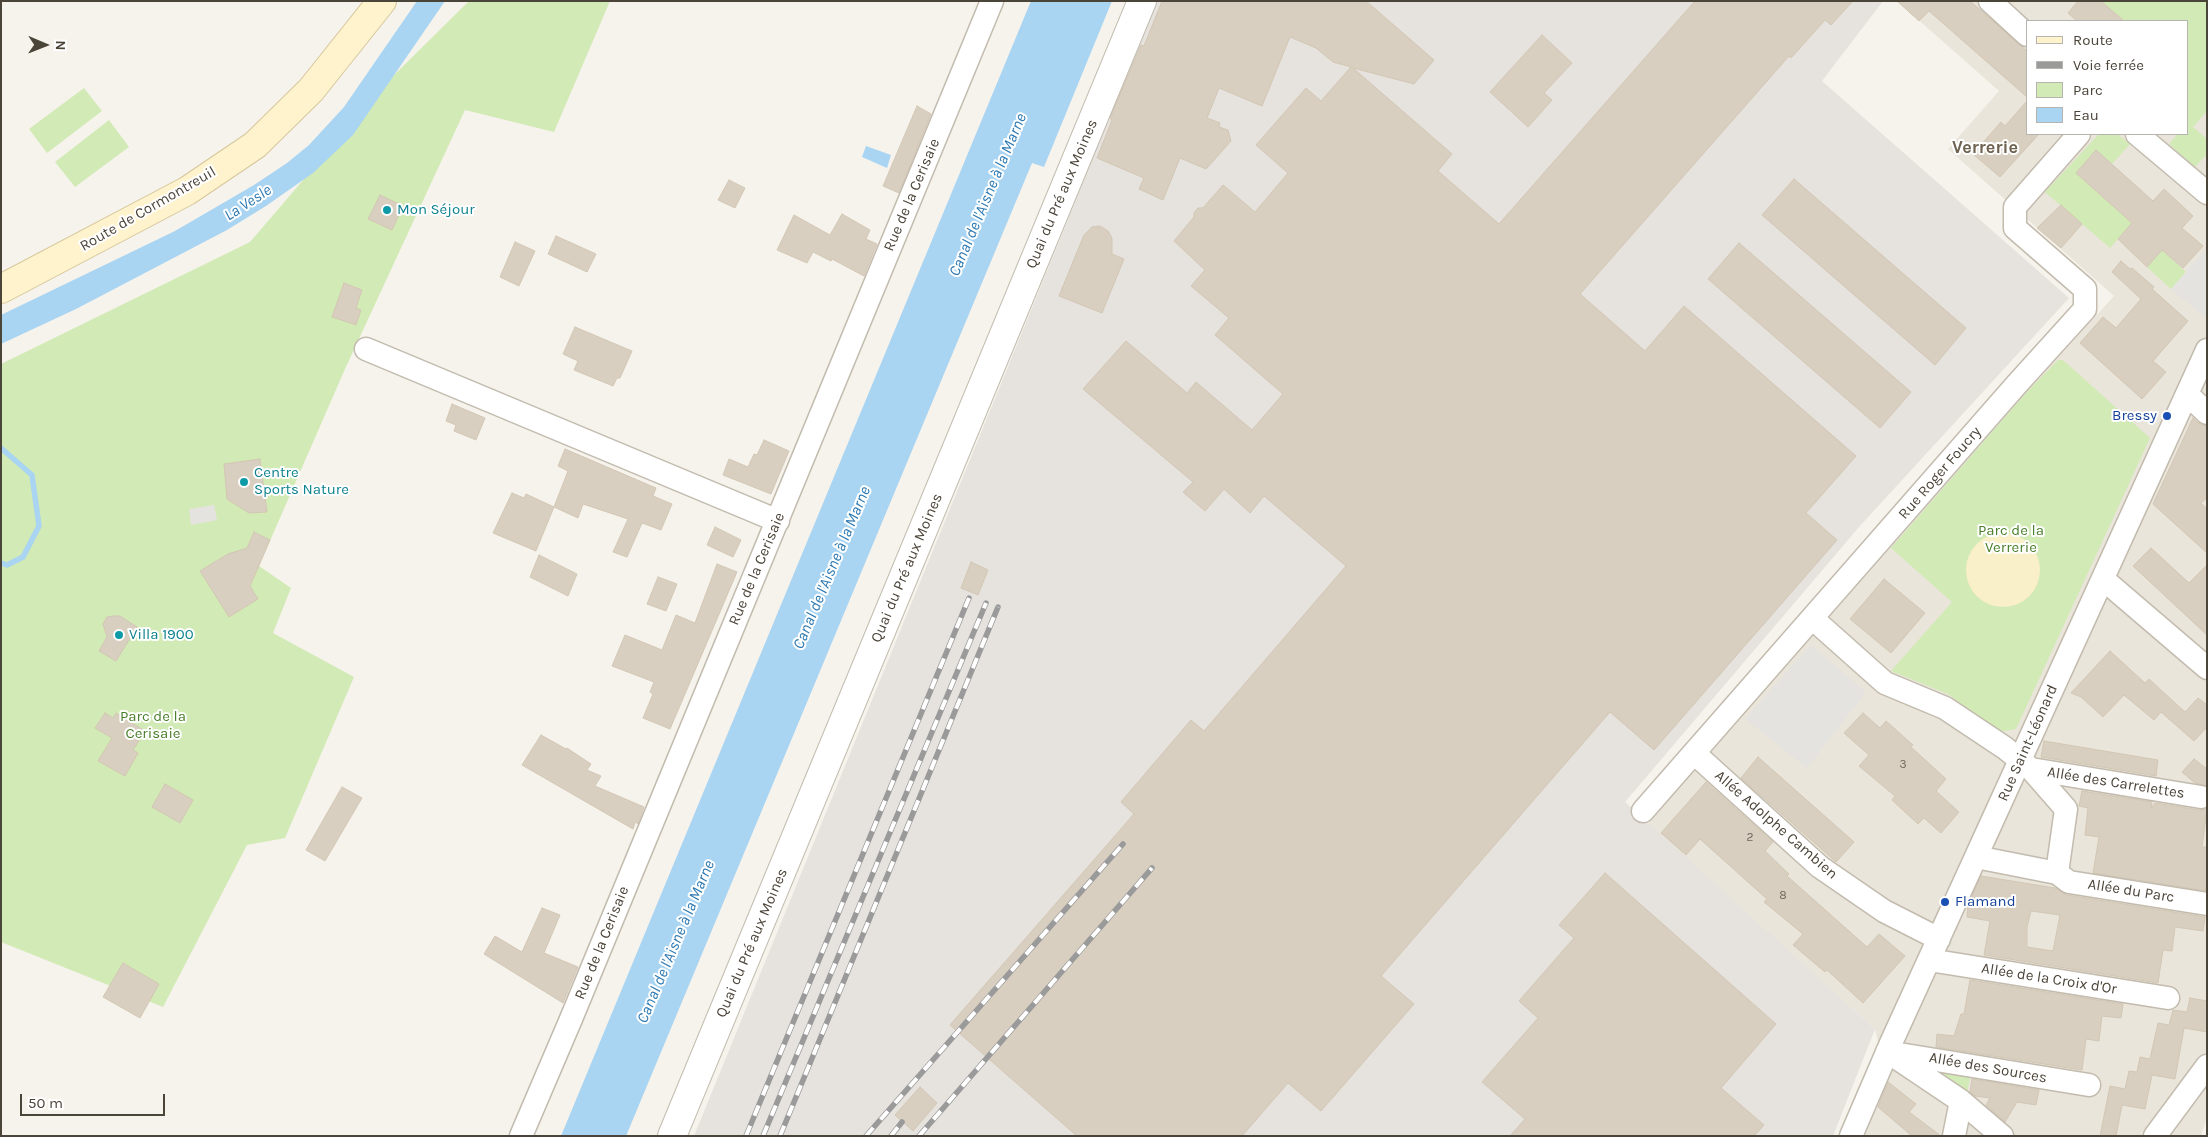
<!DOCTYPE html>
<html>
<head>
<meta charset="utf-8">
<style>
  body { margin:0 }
  #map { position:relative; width:2208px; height:1137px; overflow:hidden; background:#f6f3ec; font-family:Karla,sans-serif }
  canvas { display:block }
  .frame { position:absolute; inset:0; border:2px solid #4b4439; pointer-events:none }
  .legend { position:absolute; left:2026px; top:20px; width:162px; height:115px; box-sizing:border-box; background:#fff; border:1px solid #b7b4b0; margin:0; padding:6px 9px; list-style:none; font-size:15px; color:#4b4439 }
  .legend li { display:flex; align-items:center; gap:10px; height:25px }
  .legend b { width:25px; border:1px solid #b7b4b0 }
  .north { position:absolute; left:20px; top:20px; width:50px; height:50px; -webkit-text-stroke:4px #fff; paint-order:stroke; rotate:91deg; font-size:14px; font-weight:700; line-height:20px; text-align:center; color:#4b4439 }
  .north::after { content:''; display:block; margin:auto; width:18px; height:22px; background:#4b4439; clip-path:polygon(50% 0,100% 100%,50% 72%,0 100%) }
  .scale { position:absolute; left:20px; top:1094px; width:145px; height:22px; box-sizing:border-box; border:2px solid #4b4439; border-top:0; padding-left:6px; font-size:15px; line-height:18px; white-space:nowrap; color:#4b4439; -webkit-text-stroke:4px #fff; paint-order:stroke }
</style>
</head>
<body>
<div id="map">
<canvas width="2208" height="1137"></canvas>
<div class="frame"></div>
<ul class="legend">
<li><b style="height:6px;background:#fff3cd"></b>Route</li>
<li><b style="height:6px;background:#9a9a9a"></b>Voie ferrée</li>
<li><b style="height:14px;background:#d2eab5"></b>Parc</li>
<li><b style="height:14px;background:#a9d4f2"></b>Eau</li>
</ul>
<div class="north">N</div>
<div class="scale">50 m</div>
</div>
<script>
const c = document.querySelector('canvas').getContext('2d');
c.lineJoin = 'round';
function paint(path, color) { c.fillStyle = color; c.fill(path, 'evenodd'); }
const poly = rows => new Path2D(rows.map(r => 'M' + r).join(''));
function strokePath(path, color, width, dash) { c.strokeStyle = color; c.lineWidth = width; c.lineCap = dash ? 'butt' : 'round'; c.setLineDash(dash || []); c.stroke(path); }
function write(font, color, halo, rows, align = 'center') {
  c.font = font + ' Karla,sans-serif'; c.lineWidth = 4; c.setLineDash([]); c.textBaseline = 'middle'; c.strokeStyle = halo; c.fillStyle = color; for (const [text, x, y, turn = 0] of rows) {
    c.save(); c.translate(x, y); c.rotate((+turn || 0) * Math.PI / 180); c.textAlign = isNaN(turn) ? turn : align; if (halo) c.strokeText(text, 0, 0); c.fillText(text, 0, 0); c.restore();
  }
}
const residential = poly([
  [1897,1,2207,1,2207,1117,2201,1136,1865,1136,1873,1114,1888,1082,1875,1029,1648,824,2025,394,2114,296,1948,149,1999,91],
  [2027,21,2187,21,2187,134,2027,134]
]);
const industrial = poly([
  [1155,1,1883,1,1822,81,2069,298,1859,527,1625,802,1875,1029,1833,1136,694,1136,1065,227]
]);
const green = poly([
  [469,1,610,1,554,132,465,110,345,369,259,566,291,588,273,633,354,677,285,838,247,845,163,1007,1,942,1,364,250,242,389,80],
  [2101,1,2207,1,2207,111,2193,127,2207,139,2207,154,2195,167,2169,144,2176,136,2173,134,2187,134,2187,21,2124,21],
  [84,88,102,111,47,153,29,129],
  [109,120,129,147,75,187,55,162],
  [2099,134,2117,134,2130,144,2112,164,2096,150,2076,173,2132,223,2110,248,2045,192],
  [2162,250,2186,272,2171,289,2147,267],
  [2058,360,2063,360,2150,438,2016,729,2000,732,1948,694,1891,671,1952,602,1891,548,2025,394],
  [1923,1065,1971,1073,1966,1098]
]);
const sand = poly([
  '1966 570a37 37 0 1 1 74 0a37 37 0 1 1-74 0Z'
]);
const parking = poly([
  [2206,249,2207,313,2205,317,2171,289],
  [214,505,217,520,191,525,189,509],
  [1811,645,1866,692,1807,768,1745,719]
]);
const water = poly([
  [417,1,445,1,353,135,313,173,266,206,227,230,76,309,1,344,1,315,175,231,254,185,287,163,309,145,344,107],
  [1031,1,1112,1,1044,167,1032,163,626,1136,561,1136],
  [866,146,891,155,887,168,862,157]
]);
const stream = poly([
  [1,448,32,475,39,526,23,557,7,565,1,563]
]);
const building = poly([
  [1162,1,1366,1,1434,60,1414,84,1353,68,1452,154,1438,171,1499,224,1695,1,1853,1,1831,25,1825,20,1791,58,1789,56,1580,294,1645,351,1684,306,1856,456,1806,513,1837,540,1654,750,1610,712,1381,976,1414,1004,1321,1111,1288,1083,1242,1136,1077,1136,950,1025,1134,814,1121,802,1191,720,1204,731,1346,566,1264,496,1250,513,1224,489,1205,511,1183,492,1193,482,1083,389,1126,341,1187,393,1196,382,1252,430,1283,394,1215,335,1229,318,1191,286,1205,270,1174,241,1194,217,1194,213,1198,208,1203,208,1223,185,1255,212,1288,173,1256,145,1306,88,1321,101,1351,67,1333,62,1316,48,1290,37,1262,106,1219,88,1207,118,1220,123,1219,127,1228,130,1231,141,1206,169,1180,158,1163,200,1139,189,1144,178,1097,158,1112,120,1110,118,1141,45,1144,46,1162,1],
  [1897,1,1970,1,2027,51,2027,97,1929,11,1919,21,1897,1],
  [2078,1,2101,1,2124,21,2077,21,2068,13,2078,1],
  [1542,35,1572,63,1544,93,1552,100,1528,127,1490,92,1542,35],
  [2027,101,2027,134,2039,134,2000,177,1973,154,2001,122,2005,126,2027,101],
  [917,106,931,114,899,193,883,186,917,106],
  [2096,150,2153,201,2164,189,2193,216,2182,228,2203,246,2183,268,2162,250,2147,267,2118,239,2132,223,2076,173,2096,150],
  [1794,179,1966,328,1935,365,1762,215,1794,179],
  [729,180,745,188,735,208,718,200,729,180],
  [380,195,403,206,392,230,368,219,380,195],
  [2061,205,2082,224,2061,248,2037,228,2061,205],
  [842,214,870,230,866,239,877,244,864,276,832,259,831,261,813,252,807,263,777,250,794,215,830,235,842,214],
  [1092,227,1100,226,1108,231,1112,238,1112,254,1124,259,1102,313,1059,296,1084,235,1092,227],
  [556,236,596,254,587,272,548,254,556,236],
  [515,242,535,251,519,286,500,277,515,242],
  [1739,243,1911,392,1880,428,1708,279,1739,243],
  [2121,261,2130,269,2132,268,2154,287,2152,289,2188,321,2153,361,2166,372,2142,399,2080,343,2103,317,2116,328,2141,299,2112,272,2121,261],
  [344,283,362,290,356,308,361,310,356,325,332,317,344,283],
  [575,327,632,351,620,378,617,378,613,386,574,370,578,361,563,354,575,327],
  [452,404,485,418,476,440,454,431,456,425,446,421,452,404],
  [2193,418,2198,423,2207,426,2207,498,2201,503,2207,509,2207,553,2153,504,2193,418],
  [764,440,789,451,771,494,723,475,729,459,748,467,754,454,757,455,764,440],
  [565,449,656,488,653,496,672,504,661,530,642,523,627,557,613,552,628,519,583,504,578,518,554,507,568,471,558,466,565,449],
  [260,459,267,512,249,513,227,499,224,464,260,459],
  [512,493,524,498,526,494,554,507,536,551,493,533,512,493],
  [715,527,741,540,733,557,707,545,715,527],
  [254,532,270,540,250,586,258,599,229,617,200,571,228,554,247,548,254,532],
  [2151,548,2189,583,2207,565,2207,635,2133,566,2151,548],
  [539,555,577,574,568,596,530,577,539,555],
  [971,562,988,570,978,595,961,588,971,562],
  [717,564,737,572,670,729,643,718,653,694,650,692,654,682,612,666,625,635,662,650,676,615,695,623,717,564],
  [658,577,677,584,666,611,647,604,658,577],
  [1884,579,1925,613,1891,653,1850,619,1884,579],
  [113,616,120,616,137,627,116,661,99,651,107,637,103,624,107,617,113,616],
  [2110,651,2145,683,2149,679,2185,712,2198,698,2207,705,2207,727,2194,741,2161,712,2154,720,2124,695,2103,717,2081,697,2071,693,2110,651],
  [105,713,113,718,116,713,145,731,133,750,138,753,125,776,98,761,112,738,95,728,105,713],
  [1863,713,1880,728,1886,721,1913,745,1911,747,1946,779,1936,791,1959,812,1941,833,1924,818,1918,824,1892,800,1895,796,1859,766,1869,755,1844,733,1863,713],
  [541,735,566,749,567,748,591,764,587,770,601,776,595,786,644,807,638,824,635,822,633,829,522,765,541,735],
  [2044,741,2158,760,2156,776,2041,757,2044,741],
  [1758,757,1854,842,1836,862,1741,778,1758,757],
  [2194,759,2207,769,2207,786,2195,783,2182,772,2194,759],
  [1706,782,1773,842,1765,851,1789,874,1787,876,1867,947,1879,934,1905,956,1863,1003,1827,970,1825,972,1793,945,1803,934,1764,902,1767,899,1700,839,1686,855,1661,833,1706,782],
  [165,784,193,800,180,823,152,807,165,784],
  [342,787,362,798,325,861,306,850,342,787],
  [2082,791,2152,802,2151,808,2155,803,2199,810,2207,809,2202,847,2207,847,2207,891,2093,873,2099,837,2085,835,2088,808,2079,806,2082,791],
  [1605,873,1776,1024,1721,1088,1764,1125,1754,1136,1510,1136,1525,1119,1482,1082,1538,1018,1519,1001,1574,938,1559,925,1605,873],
  [1981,876,2055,888,2067,895,2205,917,2203,931,2175,927,2172,951,2163,950,2158,983,1984,955,1990,921,1967,917,1968,905,1981,876],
  [2031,911,2060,915,2053,951,2027,947,2027,927,2031,911],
  [542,908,560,915,544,953,578,967,563,1003,484,954,495,936,522,952,542,908],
  [123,963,159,984,140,1018,103,997,123,963],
  [1970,980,2123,1004,2121,1018,2102,1016,2099,1041,2086,1039,2082,1070,1936,1047,1937,1034,1954,1036,1961,1014,1964,1014,1970,980],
  [2190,998,2207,1001,2207,1032,2184,1028,2175,1079,2152,1075,2145,1109,2122,1105,2116,1136,2100,1136,2110,1086,2125,1089,2129,1071,2137,1072,2140,1057,2150,1059,2158,1023,2169,1025,2173,1010,2187,1012,2190,998],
  [1972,1079,2039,1090,2036,1105,2017,1102,2005,1122,1986,1105,1990,1098,1975,1096,1970,1092,1972,1079],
  [1888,1082,1916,1104,1909,1112,1941,1136,1912,1136,1878,1107,1888,1082],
  [920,1087,937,1103,913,1131,895,1115,920,1087]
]);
const minor = poly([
  [1990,1,2027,35],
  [2137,134,2207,193],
  [366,349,778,521],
  [2187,394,2207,413],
  [2103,579,2207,668],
  [1812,618,1885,683,1945,708,2005,748,2031,769,2066,809,2057,873,1976,857],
  [1694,753,1820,867,1884,911,1939,939],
  [2031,769,2201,797],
  [1643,811,2017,384,2085,309,2085,289,2015,228,2015,207,2079,134],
  [2057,873,2069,882,2207,904],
  [1929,960,2168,998],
  [1887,1052,2089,1085],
  [1894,1056,1961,1101,2002,1136],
  [521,1136,571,1019,992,1],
  [1851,1136,1891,1043,2207,350],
  [1954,1136,1961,1101],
  [2155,1136,2207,1066]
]);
const tertiary = poly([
  [672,1136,1142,1]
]);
const secondary = poly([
  [1,289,187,191,255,145,311,90,382,1]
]);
const rail = poly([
  [746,1136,969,598],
  [763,1136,986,603],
  [780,1136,998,607],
  [866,1136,1123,844],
  [891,1136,902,1122],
  [919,1136,1152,868]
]);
const markers = [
  [387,210,5,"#0f9aa8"],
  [2167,416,5,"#1a4fb4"],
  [244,482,5,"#0f9aa8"],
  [119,635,5,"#0f9aa8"],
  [1945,902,5,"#1a4fb4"]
];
const numberNames = [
  ["3",1903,765],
  ["2",1750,838],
  ["8",1783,896]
];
const streetNames = [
  ["Quai du Pré aux Moines",1062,194,-67],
  ["Rue de la Cerisaie",912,195,-67],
  ["Route de Cormontreuil",148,209,-30],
  ["Rue Roger Foucry",1940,473,-49],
  ["Quai du Pré aux Moines",907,568,-67],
  ["Rue de la Cerisaie",757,569,-67],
  ["Rue Saint-Léonard",2028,743,-66],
  ["Allée des Carrelettes",2116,783,9],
  ["Allée Adolphe Cambien",1776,825,41],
  ["Allée du Parc",2131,891,9],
  ["Rue de la Cerisaie",602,943,-68],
  ["Quai du Pré aux Moines",752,943,-67],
  ["Allée de la Croix d'Or",2049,979,9],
  ["Allée des Sources",1988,1068,10]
];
const cultureNames = [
  ["Mon Séjour",397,210],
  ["Centre",254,473],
  ["Sports Nature",254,490],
  ["Villa 1900",129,635]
];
const transitNames = [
  ["Bressy",2157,416],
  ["Flamand",1955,902,"left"]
];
const parkNames = [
  ["Parc de la",2011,531],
  ["Verrerie",2011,548],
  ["Parc de la",153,717],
  ["Cerisaie",153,734]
];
const waterNames = [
  ["Canal de l'Aisne à la Marne",988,195,-67],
  ["La Vesle",248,203,-33],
  ["Canal de l'Aisne à la Marne",832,568,-67],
  ["Canal de l'Aisne à la Marne",676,942,-67]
];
const quarterNames = [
  ["Verrerie",1985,148]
];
paint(residential, '#eae5da');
paint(industrial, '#e6e2dd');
paint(green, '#d2eab5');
paint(sand, '#f9efc9');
paint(parking, '#e5e3e0');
paint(water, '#a9d4f2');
strokePath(stream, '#a9d4f2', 5.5);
paint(building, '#d8cfc1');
strokePath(building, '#d3c7b4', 1);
strokePath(minor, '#c2bbae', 25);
strokePath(tertiary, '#c2bbae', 30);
strokePath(secondary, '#d6c79b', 30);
strokePath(minor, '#fff', 22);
strokePath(tertiary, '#fff', 28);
strokePath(secondary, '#fff3cd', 28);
strokePath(rail, '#9a9a9a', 5.5);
strokePath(rail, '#fff', 4, [11]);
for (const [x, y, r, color] of markers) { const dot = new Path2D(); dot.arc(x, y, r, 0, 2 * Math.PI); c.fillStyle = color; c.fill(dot); strokePath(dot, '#fff', 2); }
write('12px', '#6e675b', null, numberNames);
write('15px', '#4b4439', '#fff', streetNames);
write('15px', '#0d838f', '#fff', cultureNames, 'left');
write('15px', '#164399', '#fff', transitNames, 'right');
write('15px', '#4a7f2a', '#fff', parkNames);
write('italic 16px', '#2e7ab2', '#fff', waterNames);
write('bold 18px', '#6e6250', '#fff', quarterNames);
</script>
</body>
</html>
